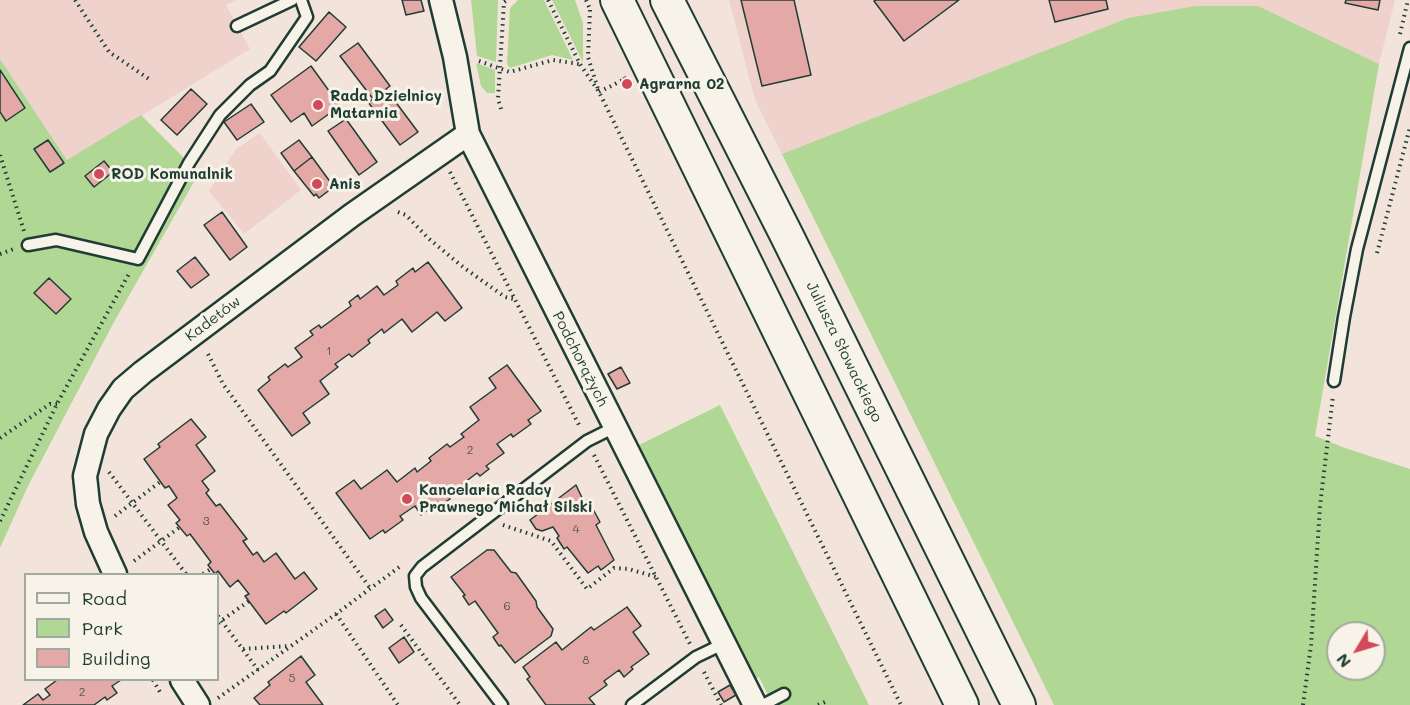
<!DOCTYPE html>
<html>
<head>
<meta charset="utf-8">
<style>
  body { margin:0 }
  #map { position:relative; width:1410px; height:705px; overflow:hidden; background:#f3e4db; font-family:Mali,sans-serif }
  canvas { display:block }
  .legend { position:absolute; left:24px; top:573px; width:195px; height:108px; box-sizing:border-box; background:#f7f3e8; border:2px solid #a1aaa0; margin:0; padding:8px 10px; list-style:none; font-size:18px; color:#1f3d34 }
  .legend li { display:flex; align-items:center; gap:12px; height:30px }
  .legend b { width:30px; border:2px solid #a1aaa0 }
  .north { position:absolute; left:1326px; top:621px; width:60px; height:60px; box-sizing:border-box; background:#f7f3e8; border:2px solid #a1aaa0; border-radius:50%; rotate:232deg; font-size:16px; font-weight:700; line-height:24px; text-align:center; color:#1f3d34 }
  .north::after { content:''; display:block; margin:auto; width:21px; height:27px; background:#d1495b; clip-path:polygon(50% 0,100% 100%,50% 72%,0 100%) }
</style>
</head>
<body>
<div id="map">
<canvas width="1410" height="705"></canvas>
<ul class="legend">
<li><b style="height:8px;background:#f7f3e8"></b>Road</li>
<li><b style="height:16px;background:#b0d794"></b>Park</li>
<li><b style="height:16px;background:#e4a9a7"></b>Building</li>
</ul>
<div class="north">N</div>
</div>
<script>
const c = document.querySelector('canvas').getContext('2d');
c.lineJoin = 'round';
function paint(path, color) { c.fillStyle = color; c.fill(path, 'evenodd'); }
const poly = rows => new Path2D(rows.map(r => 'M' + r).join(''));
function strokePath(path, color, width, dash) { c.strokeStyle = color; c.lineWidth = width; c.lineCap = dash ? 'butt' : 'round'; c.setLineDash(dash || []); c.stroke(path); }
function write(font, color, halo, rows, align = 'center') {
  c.font = font + ' Mali,sans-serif'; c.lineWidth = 6; c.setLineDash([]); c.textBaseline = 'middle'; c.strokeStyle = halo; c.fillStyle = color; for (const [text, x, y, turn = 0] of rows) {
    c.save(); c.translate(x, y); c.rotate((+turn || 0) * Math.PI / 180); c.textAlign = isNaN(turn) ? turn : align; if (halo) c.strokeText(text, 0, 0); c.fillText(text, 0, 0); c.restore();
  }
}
const built = poly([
  [0,0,236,0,226,5,250,49,68,161,0,59],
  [729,0,1395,0,1379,64,1258,6,1195,6,1128,18,782,154,755,100],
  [260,133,301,190,244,234,209,191,236,149]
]);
const green = poly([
  [471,0,498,0,496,62,477,56],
  [518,0,544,0,573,60,552,55,510,68,507,64,510,8],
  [552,0,575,0,583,23,583,62],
  [1195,6,1258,6,1379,64,1315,436,1345,448,1410,469,1410,705,1054,705,782,154,1128,18],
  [1338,633,1374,633,1374,669,1338,669],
  [0,59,67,160,141,115,199,173,114,322,28,486,0,548],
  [476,63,495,70,495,93,487,93,481,86],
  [720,405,869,705,773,705,759,677,755,679,637,446]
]);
const building = poly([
  [402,0,421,0,424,11,406,15,402,0],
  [741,0,794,0,811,75,762,86,741,0],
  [876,0,959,0,904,41,874,1,876,0],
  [1049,0,1106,0,1108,9,1055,22,1049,0],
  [1346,0,1380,0,1378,10,1345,3,1346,0],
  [329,12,346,27,316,61,299,47,329,12],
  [358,43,390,86,386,89,418,132,400,145,368,102,373,99,340,56,358,43],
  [311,66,340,106,312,126,304,113,291,122,271,95,311,66],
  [0,70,25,108,6,121,0,112,0,70],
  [191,89,207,104,177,135,161,120,191,89],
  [251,104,264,122,237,140,224,122,251,104],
  [346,119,377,162,359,175,328,131,346,119],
  [48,140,64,163,50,172,34,149,48,140],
  [299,140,312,157,294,171,281,153,299,140],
  [312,157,331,183,328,185,331,189,319,198,316,194,314,196,294,171,312,157],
  [104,161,113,172,94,187,85,176,104,161],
  [222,212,247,247,230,260,204,225,222,212],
  [195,257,209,275,191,288,177,271,195,257],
  [428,262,462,308,445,321,437,312,412,332,402,319,384,333,382,329,368,340,370,343,352,357,349,354,335,364,338,367,320,381,329,394,303,413,310,423,292,436,258,390,270,380,268,377,285,364,288,367,302,357,295,348,313,335,310,331,319,325,321,328,351,306,349,302,358,295,360,299,377,286,384,295,398,285,396,281,413,268,415,272,428,262],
  [49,278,71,299,56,314,34,293,49,278],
  [507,365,541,411,528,420,531,424,513,437,511,434,497,444,504,453,486,466,489,469,480,476,477,473,448,495,450,499,441,505,438,502,421,515,415,506,400,516,403,520,385,533,383,530,370,539,336,493,354,480,361,489,387,470,397,482,415,468,417,472,431,461,429,458,447,444,450,447,464,437,461,434,479,420,470,407,496,388,489,378,507,365],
  [621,367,630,383,617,389,608,374,621,367],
  [191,419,206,437,196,445,215,471,202,481,209,490,206,493,216,506,220,504,247,539,243,541,253,555,257,552,264,562,276,553,295,579,304,572,317,589,286,613,284,611,266,624,245,596,249,594,238,580,230,587,218,571,215,574,208,565,211,562,190,534,187,536,176,523,180,520,168,505,177,498,169,486,165,488,144,459,160,447,158,444,191,419],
  [576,485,584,502,588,500,600,522,596,525,614,560,601,570,598,566,588,573,567,547,564,549,557,538,559,536,553,527,542,531,536,529,530,520,576,485],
  [487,550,494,550,511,572,516,573,536,601,537,607,553,629,551,636,515,663,501,645,499,646,493,637,498,633,475,601,469,605,463,596,465,595,451,577,487,550],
  [627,607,641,626,633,632,649,654,631,667,633,669,624,677,619,670,604,681,607,685,589,698,595,705,546,705,527,679,530,677,523,667,556,642,562,650,591,627,594,630,627,607],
  [385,609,393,620,383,628,375,616,385,609],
  [404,637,414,652,399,663,389,648,404,637],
  [301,656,315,675,306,682,323,705,260,705,254,698,270,685,268,682,301,656],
  [57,680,121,680,112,686,117,693,107,700,105,697,94,705,23,705,38,694,43,700,50,695,45,689,57,680],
  [730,685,736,695,724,702,718,692,730,685]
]);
const path = poly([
  [75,0,109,52,152,81],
  [548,0,580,64,599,92,901,705],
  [586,0,590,9],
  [590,10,588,57,598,89],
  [1400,34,1408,0],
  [479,61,510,72,553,60,579,64],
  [599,92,625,79,624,77],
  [501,109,498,99,504,2,507,0],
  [0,155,24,231],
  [450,172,580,427],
  [398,212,406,215,428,238,463,267,505,297,514,299],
  [1377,253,1410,127],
  [0,254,14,249],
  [208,354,223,384,370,588],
  [0,438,50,404,57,404],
  [594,455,690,644],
  [109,472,186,574],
  [115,516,160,482],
  [0,521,57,404,130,272],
  [503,525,551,541,587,589,614,568,629,569,656,577],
  [134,561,180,527],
  [203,574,211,569],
  [336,614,398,705],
  [218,616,258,670],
  [218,623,249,601],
  [401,625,460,705],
  [243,649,289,646],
  [704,672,721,705],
  [153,680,160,692],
  [218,698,336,614,402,565],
  [818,705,825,702],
  [1303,705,1311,645,1320,506,1333,396]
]);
const service = poly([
  [237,26,292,0],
  [28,245,56,240,138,259,189,163,220,115,250,85,270,71,307,17,301,0],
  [1334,381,1344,317,1357,249,1410,48],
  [502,705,421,598,416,587,415,576,422,567,587,441,615,427],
  [632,705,696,657,723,644],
  [763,705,784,694]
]);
const minor = poly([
  [441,0,455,57,468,134,755,705],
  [115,574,96,532,88,504,85,476,96,434,109,409,123,389,143,372,352,215,468,134],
  [182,680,198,705]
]);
const secondary = poly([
  [617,0,962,705],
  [667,0,786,234,1019,705]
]);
const markers = [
  [627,84,6,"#d1495b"],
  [318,105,6,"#d1495b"],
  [99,174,6,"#d1495b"],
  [317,184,6,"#d1495b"],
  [407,499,6,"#d1495b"]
];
const numberNames = [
  ["1",329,351],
  ["2",470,450],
  ["3",206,521],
  ["4",576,529],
  ["6",507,606],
  ["8",586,660],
  ["5",292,678],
  ["2",82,692]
];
const poiNames = [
  ["Agrarna 02",639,84],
  ["Rada Dzielnicy",330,96],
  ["Matarnia",330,113],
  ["ROD Komunalnik",111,174],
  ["Anis",329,184],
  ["Kancelaria Radcy",419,490],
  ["Prawnego Michał Silski",419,507]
];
const streetNames = [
  ["Kadetów",213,319,-37],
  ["Juliusza Słowackiego",844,352,64],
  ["Podchorążych",580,359,63]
];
paint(built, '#eed2cb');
paint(green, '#b0d794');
paint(building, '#e4a9a7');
strokePath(building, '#1f3d34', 1.5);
strokePath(service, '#1f3d34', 15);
strokePath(minor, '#1f3d34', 27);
strokePath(secondary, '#1f3d34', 36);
strokePath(path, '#1f3d34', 4, [1.5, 4.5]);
strokePath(service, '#f7f3e8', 10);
strokePath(minor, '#f7f3e8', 22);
strokePath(secondary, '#f7f3e8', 32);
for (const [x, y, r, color] of markers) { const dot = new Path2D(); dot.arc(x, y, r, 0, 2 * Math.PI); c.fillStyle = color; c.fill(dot); strokePath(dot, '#f7f3e8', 2); }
write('12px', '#505851', null, numberNames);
write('bold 15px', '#1f3d34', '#f7f3e8', poiNames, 'left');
write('15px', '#1f3d34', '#f7f3e8', streetNames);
</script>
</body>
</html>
